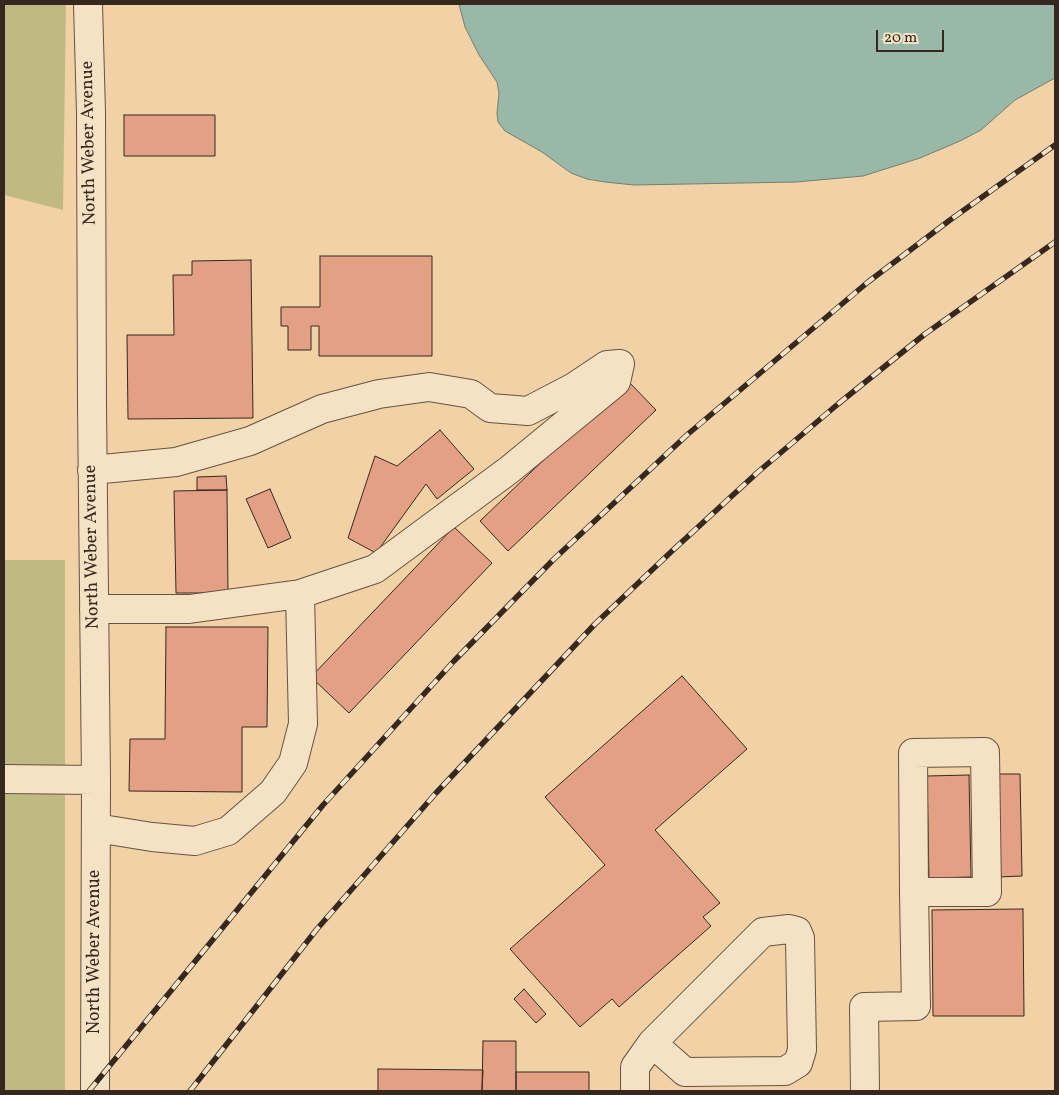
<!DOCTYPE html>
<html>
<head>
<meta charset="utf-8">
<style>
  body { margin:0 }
  #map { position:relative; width:1059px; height:1095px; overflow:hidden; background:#f0d2a6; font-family:Vollkorn,serif }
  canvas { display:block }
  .frame { position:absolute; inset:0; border:5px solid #37281f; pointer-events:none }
  .scale { position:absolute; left:876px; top:30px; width:68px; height:22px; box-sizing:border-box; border:2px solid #37281f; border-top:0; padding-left:6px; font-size:15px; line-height:18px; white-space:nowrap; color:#37281f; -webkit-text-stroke:4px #f5e2c5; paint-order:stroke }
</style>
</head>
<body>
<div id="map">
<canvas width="1059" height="1095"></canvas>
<div class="frame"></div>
<div class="scale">20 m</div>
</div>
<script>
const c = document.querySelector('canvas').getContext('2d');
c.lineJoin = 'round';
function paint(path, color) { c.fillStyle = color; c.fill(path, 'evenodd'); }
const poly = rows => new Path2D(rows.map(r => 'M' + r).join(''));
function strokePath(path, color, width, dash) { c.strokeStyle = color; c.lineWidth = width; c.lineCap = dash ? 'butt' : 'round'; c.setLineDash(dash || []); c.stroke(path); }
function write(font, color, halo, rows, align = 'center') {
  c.font = font + ' Vollkorn,serif'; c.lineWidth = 4; c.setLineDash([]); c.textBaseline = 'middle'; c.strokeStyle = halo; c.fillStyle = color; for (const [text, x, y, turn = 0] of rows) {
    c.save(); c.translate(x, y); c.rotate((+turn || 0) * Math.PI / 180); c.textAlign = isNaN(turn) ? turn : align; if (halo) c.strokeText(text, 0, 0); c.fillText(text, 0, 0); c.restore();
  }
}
const green = poly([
  [4,4,66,4,63,210,4,195],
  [4,560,65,560,65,1091,4,1091]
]);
const water = poly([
  [459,4,1055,4,1055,78,1015,100,981,130,960,141,920,158,863,176,796,182,634,185,605,182,587,179,571,173,542,152,505,131,498,122,497,113,499,93,497,82,479,55,465,27,459,4]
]);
const building = poly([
  [124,115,215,115,215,156,124,156,124,115],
  [320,256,432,256,432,356,319,356,319,326,311,326,311,350,288,350,288,326,281,326,281,307,320,307,320,256],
  [251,260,253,418,128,419,127,335,174,335,173,275,192,275,192,261,251,260],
  [627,380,656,410,508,551,480,521,627,380],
  [440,430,474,469,437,499,426,484,376,553,348,538,375,456,397,466,440,430],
  [226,476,227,490,197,490,197,477,226,476],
  [270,489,291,538,268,548,246,499,270,489],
  [227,490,228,593,176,593,174,491,227,490],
  [454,527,492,563,349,713,311,677,454,527],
  [166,627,268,627,267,727,242,727,242,792,129,791,130,739,165,739,166,627],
  [682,676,747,749,655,830,720,903,703,917,711,926,619,1007,612,999,580,1027,510,949,605,865,545,797,682,676],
  [996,774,1020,774,1022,876,998,877,996,774],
  [969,775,971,877,929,878,927,776,969,775],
  [1023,909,1024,1016,933,1016,932,910,1023,909],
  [524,989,546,1014,536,1023,514,999,524,989],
  [483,1041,516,1041,516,1091,482,1091,483,1041],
  [378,1069,483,1070,482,1091,378,1091,378,1069],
  [516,1072,589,1072,589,1091,516,1091,516,1072]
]);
const minor = poly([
  [88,4,91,113,92,406,96,780,95,1091],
  [92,470,176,462,250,441,322,409,379,394,429,387,471,394,490,408,528,411,574,387,607,365,620,364,616,382,509,470,375,569,300,594,189,609,94,609],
  [4,779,96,780],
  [96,828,152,837,195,841,228,831,273,792,293,763,303,724,300,594],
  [635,1091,635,1067,652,1043,763,932,789,929,797,931,800,938,802,1050,798,1063,785,1071,685,1072,652,1043],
  [865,1091,864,1007,916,1006,914,892,913,753,985,752,987,892,914,892]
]);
const rail = poly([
  [89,1091,323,805,454,661,554,559,688,434,868,282,950,220,1055,145],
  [190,1091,317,929,436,793,595,624,672,551,758,472,838,404,925,334,1055,242]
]);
const streetNames = [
  ["North Weber Avenue",90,143,-91],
  ["North Weber Avenue",93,547,-91],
  ["North Weber Avenue",96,952,-90]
];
paint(green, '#c0ba82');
paint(water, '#9ab8a8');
strokePath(water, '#727e71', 1);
paint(building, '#e3a085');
strokePath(building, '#37281f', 1);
strokePath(minor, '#655241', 30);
strokePath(minor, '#f5e2c5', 28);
strokePath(rail, '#37281f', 5.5);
strokePath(rail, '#f5e2c5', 4, [11]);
write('18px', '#37281f', '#f5e2c5', streetNames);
</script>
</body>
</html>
